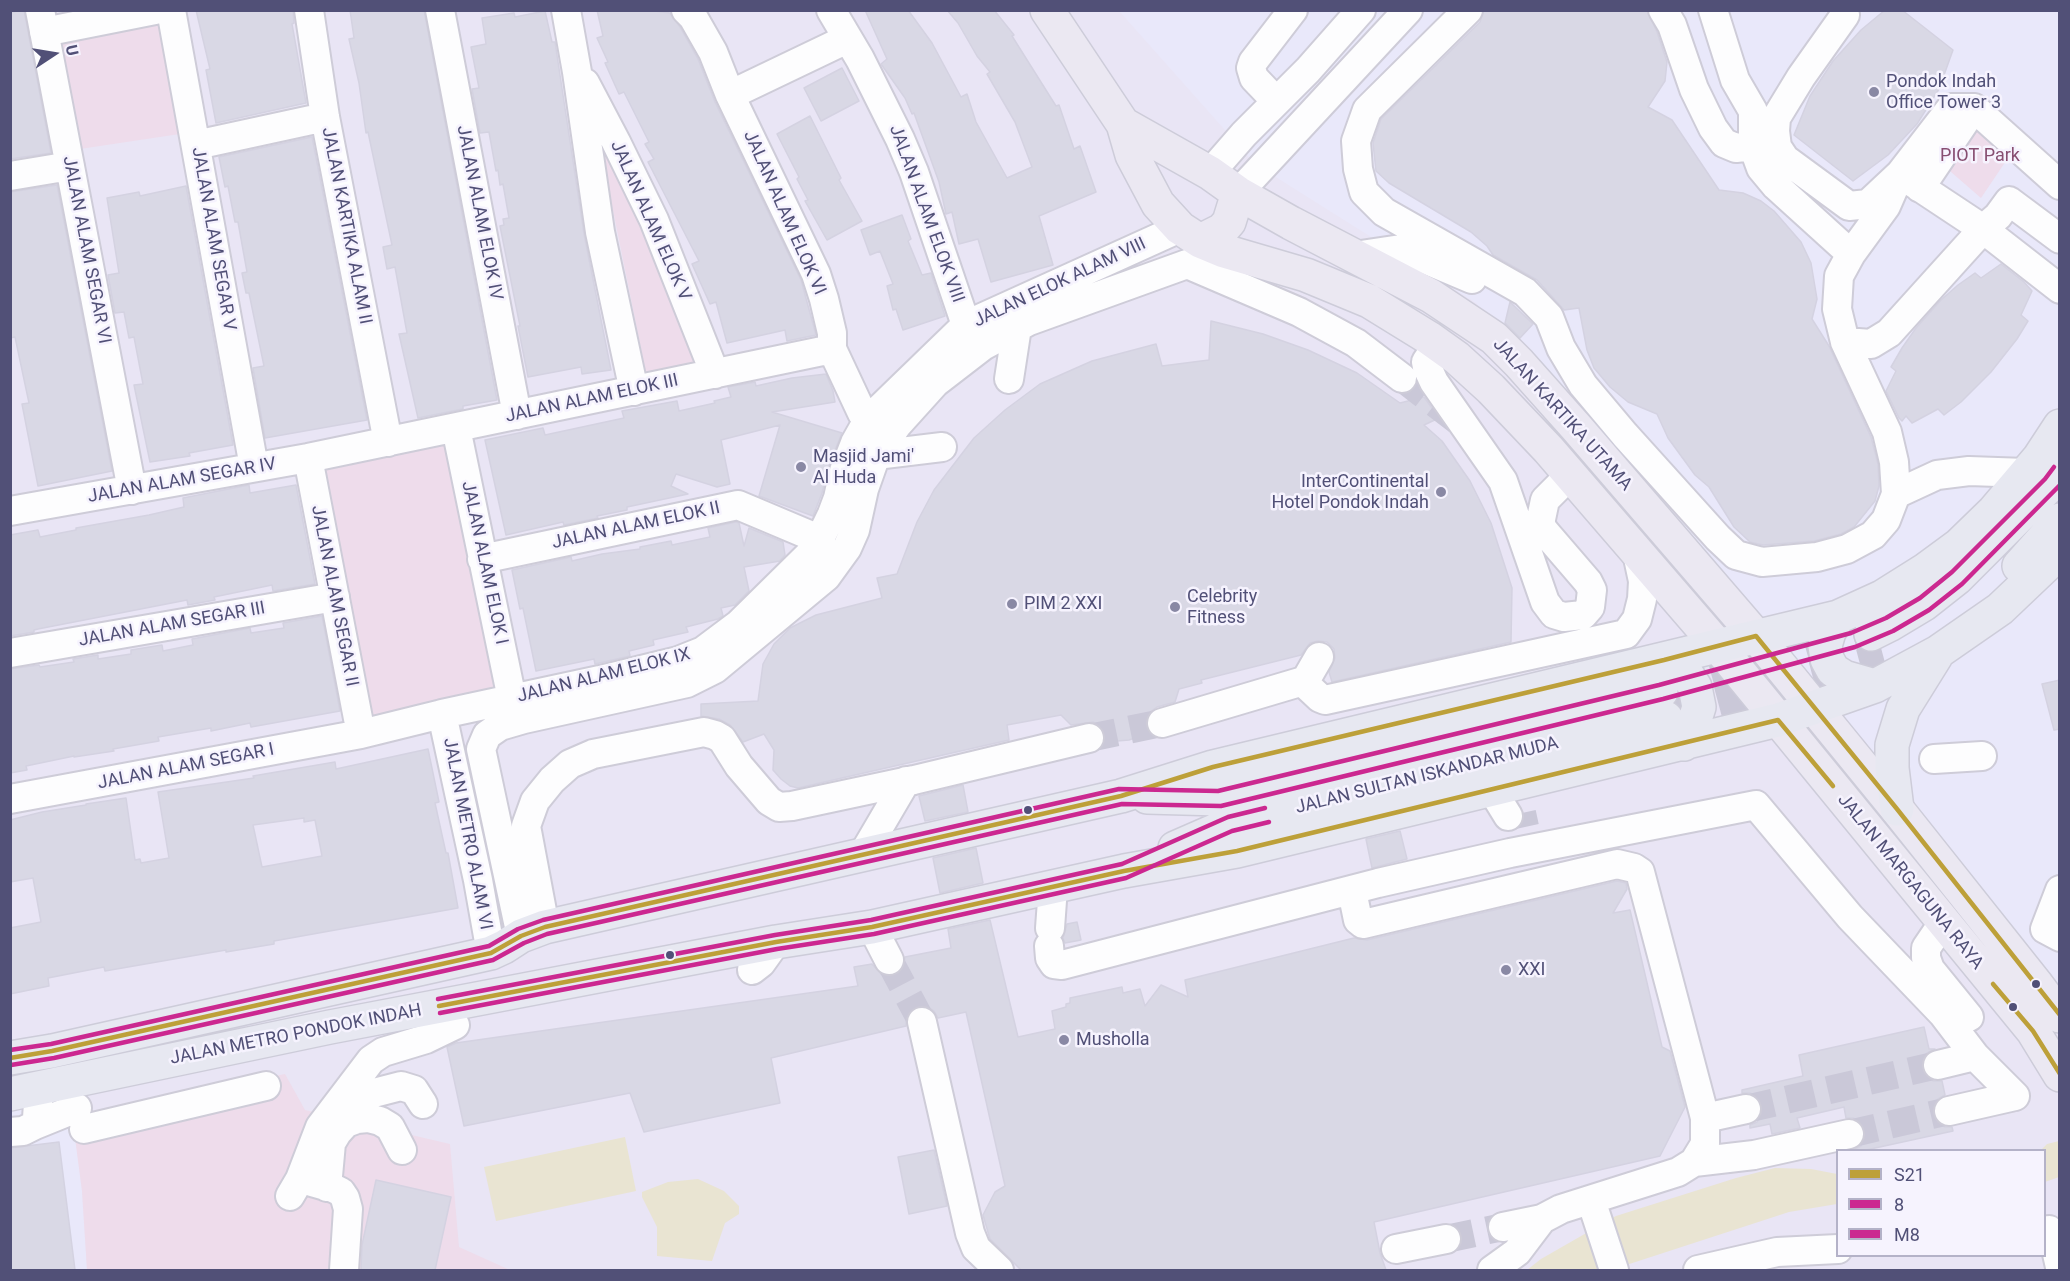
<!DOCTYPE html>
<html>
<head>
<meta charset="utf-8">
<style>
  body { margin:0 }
  #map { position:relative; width:2070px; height:1281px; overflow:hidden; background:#f2f0f8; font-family:Roboto,sans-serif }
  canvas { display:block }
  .frame { position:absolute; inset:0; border:12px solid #515077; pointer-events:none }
  .legend { position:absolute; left:1836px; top:1149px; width:210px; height:108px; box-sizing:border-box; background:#f6f3fe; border:2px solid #b4b2c8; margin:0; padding:8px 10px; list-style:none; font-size:18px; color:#515077 }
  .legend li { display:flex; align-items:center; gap:12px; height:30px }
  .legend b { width:30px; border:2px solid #b4b2c8 }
  .north { position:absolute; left:24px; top:24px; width:60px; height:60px; -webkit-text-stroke:4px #f6f3fe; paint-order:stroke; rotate:78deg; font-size:16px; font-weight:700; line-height:24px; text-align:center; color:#515077 }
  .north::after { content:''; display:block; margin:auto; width:21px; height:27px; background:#515077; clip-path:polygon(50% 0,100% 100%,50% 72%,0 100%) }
</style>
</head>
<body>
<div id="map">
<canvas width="2070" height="1281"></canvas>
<div class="frame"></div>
<ul class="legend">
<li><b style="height:8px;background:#bda039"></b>S21</li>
<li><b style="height:8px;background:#cc2790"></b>8</li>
<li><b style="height:8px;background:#cb2990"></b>M8</li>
</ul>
<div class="north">U</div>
</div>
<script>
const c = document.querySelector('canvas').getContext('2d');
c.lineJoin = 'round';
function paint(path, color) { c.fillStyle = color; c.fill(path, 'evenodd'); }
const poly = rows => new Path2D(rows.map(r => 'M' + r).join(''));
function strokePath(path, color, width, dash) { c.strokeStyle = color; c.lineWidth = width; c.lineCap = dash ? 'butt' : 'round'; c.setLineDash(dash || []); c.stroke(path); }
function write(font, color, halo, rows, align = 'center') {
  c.font = font + ' Roboto,sans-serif'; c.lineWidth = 5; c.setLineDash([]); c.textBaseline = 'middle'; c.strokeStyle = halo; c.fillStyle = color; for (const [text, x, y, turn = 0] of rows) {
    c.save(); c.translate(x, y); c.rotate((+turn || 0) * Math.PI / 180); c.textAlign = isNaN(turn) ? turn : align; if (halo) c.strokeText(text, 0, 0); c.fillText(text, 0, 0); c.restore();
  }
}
const residential = poly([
  [10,11,2059,11,2059,1270,11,1270],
  [1838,1150,2044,1150,2044,1256,1838,1256]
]);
const commercial = poly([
  [1119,11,2059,11,2059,1032,1933,852,1476,303,1255,164],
  [67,1072,82,1191,87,1270,11,1270,10,1080]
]);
const green = poly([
  [175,22,193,132,80,149,60,39],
  [589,92,706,368,648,383],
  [1981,118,2014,149,1981,198,1943,165],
  [449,439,502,693,367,724,312,465],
  [285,1074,305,1110,450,1144,459,1247,510,1270,87,1270,82,1191,72,1115]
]);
const water = poly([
  [625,1137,636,1191,496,1221,484,1167],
  [2059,1141,2059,1177,2045,1182,2044,1150,2041,1150,2047,1144],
  [1775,1168,1811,1169,1837,1174,1837,1204,1789,1212,1611,1270,1527,1270,1541,1259,1616,1216,1736,1178],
  [698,1179,724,1191,739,1206,739,1214,725,1223,712,1261,657,1256,657,1227,642,1197,642,1192,668,1182]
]);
const building = poly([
  [22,10,24,10,51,153,10,159,10,13,22,10],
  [196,10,293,10,294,23,292,24,306,103,216,123,206,70,210,69,196,10],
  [350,10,424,10,497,400,463,406,463,409,418,418,399,334,407,333,395,267,387,269,383,247,392,245,368,132,366,133,359,83,349,39,354,38,350,10],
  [597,10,647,10,670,13,680,27,698,59,715,102,801,280,816,335,787,341,785,330,727,343,716,302,710,304,692,264,699,261,648,162,654,159,645,144,649,142,624,92,619,94,605,63,608,62,597,38,603,36,597,10],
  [865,10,908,10,932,43,961,97,967,94,976,122,1007,178,1032,167,1015,122,987,74,990,72,977,56,958,23,947,10,994,10,1014,35,1012,36,1056,106,1059,105,1074,149,1080,146,1096,192,1039,216,1053,265,991,282,978,239,959,244,952,212,946,214,939,182,914,113,912,114,905,98,881,64,887,59,865,10],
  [1484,10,1647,10,1657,32,1667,62,1665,81,1648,107,1672,120,1719,190,1743,193,1761,201,1774,211,1801,242,1811,263,1817,299,1812,319,1829,346,1871,437,1878,464,1879,486,1875,501,1854,527,1841,534,1814,541,1763,545,1750,542,1734,527,1709,487,1695,475,1668,438,1657,414,1628,402,1610,387,1594,368,1587,350,1579,308,1564,310,1537,280,1493,255,1487,246,1471,232,1389,183,1376,171,1373,143,1381,119,1480,22,1484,10],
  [1885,10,1902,10,1953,50,1939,89,1917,124,1888,155,1853,181,1794,135,1810,96,1833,61,1861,30,1885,10],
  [545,11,552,42,555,42,584,234,611,370,582,374,581,367,528,377,518,326,520,326,500,226,504,225,503,219,509,218,503,184,500,185,498,170,496,171,489,132,480,133,472,89,479,88,471,47,486,44,482,18,514,13,515,17,545,11],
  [842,68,859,101,821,121,804,88,842,68],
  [810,116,841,178,839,180,862,221,827,240,805,201,808,200,797,179,799,177,777,134,810,116],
  [312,137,367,420,265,438,253,368,264,366,249,293,246,293,242,273,247,272,238,222,235,222,228,186,225,187,219,157,312,137],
  [57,185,112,471,38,486,22,404,29,403,15,337,10,338,10,192,57,185],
  [186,186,233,445,189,453,190,456,150,462,134,385,143,384,134,337,129,338,124,312,115,313,108,275,119,273,107,198,139,192,140,196,186,186],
  [902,215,911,239,908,241,922,275,931,273,945,316,903,330,896,309,893,310,887,286,893,284,880,251,870,255,861,230,902,215],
  [2001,264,2024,282,2032,291,2021,315,2028,321,2017,339,1991,372,1961,402,1944,415,1938,409,1912,423,1906,416,1902,421,1899,418,1886,391,1896,371,1891,367,1902,348,1916,328,1941,300,1958,285,1975,273,1981,278,2001,264],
  [1510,302,1533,324,1520,338,1505,323,1510,302],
  [1211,321,1263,334,1308,350,1357,373,1400,403,1424,397,1439,418,1424,425,1442,441,1470,481,1491,523,1512,588,1511,642,1332,682,1329,672,1335,658,1334,649,1327,642,1318,641,1310,643,1301,655,1201,680,1202,683,1179,689,1175,702,1157,707,1150,712,1146,720,1146,727,1149,733,1129,740,1105,742,1105,734,1101,726,1093,722,1071,725,1061,715,1007,725,1009,740,798,788,790,786,781,779,773,770,774,750,764,734,743,742,730,725,719,719,701,716,701,704,758,701,763,664,774,644,790,628,816,615,882,598,877,578,897,574,917,522,934,490,974,438,1005,410,1040,384,1092,361,1156,344,1162,366,1209,360,1211,321],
  [826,374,833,391,835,402,772,412,842,433,829,465,822,493,813,516,759,496,780,425,721,440,730,484,717,487,676,474,671,486,688,494,627,507,627,510,597,516,598,518,564,525,563,522,506,535,485,440,543,428,545,435,624,418,622,411,677,401,679,411,715,403,714,401,731,397,728,387,755,382,756,386,792,378,826,374],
  [249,485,250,493,296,485,315,584,273,591,272,585,214,597,215,600,188,605,187,600,38,629,34,630,34,632,10,636,10,535,38,530,40,537,76,530,76,528,149,515,184,507,183,498,249,485],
  [736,522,739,523,744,546,749,528,783,542,785,555,780,561,744,567,749,591,735,605,721,608,723,616,718,619,686,627,688,632,653,640,654,645,629,651,630,656,595,664,594,659,536,671,523,608,520,609,512,570,571,557,572,561,602,554,640,549,640,547,671,541,672,545,710,537,708,528,736,522],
  [322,616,340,711,251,727,250,723,211,731,211,728,158,737,159,741,113,749,114,751,74,757,74,756,26,766,27,770,10,773,10,669,39,665,40,667,74,662,73,659,98,655,98,659,131,654,131,650,162,645,163,651,193,645,192,639,250,628,251,633,284,628,283,623,322,616],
  [2060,680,2060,729,2054,730,2042,684,2060,680],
  [428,749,439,802,435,803,446,853,448,853,458,908,274,941,274,944,226,952,226,950,105,971,104,967,48,978,49,986,10,994,10,928,41,922,33,878,10,882,10,820,42,812,86,805,86,804,126,798,135,860,140,859,141,863,169,858,158,792,254,778,253,776,335,762,336,769,428,749],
  [304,818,304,822,315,820,322,856,262,867,253,825,304,818],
  [963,785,968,812,925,821,919,796,963,785],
  [1400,831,1407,859,1372,868,1366,839,1400,831],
  [976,848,983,883,940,893,933,858,976,848],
  [1617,881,1626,883,1627,889,1613,913,1630,910,1662,1047,1670,1051,1685,1107,1660,1156,1374,1222,1380,1253,1386,1270,1021,1270,990,1239,983,1215,995,1192,1005,1186,966,1012,938,1018,934,1011,927,1006,918,1006,911,1010,906,1017,906,1026,771,1058,780,1103,644,1132,630,1093,464,1126,447,1047,456,1043,858,986,854,967,872,964,881,974,888,976,896,975,903,968,905,957,951,948,948,929,990,920,1018,1037,1055,1029,1052,1011,1066,1007,1066,1004,1070,1003,1070,998,1122,987,1123,993,1140,989,1145,1006,1161,985,1188,997,1185,980,1354,938,1367,940,1617,881],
  [1077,922,1081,940,1065,943,1063,938,1067,924,1077,922],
  [1924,1027,1929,1049,1935,1049,1927,1053,1922,1060,1922,1069,1926,1076,1933,1081,1942,1081,1945,1095,1938,1099,1933,1106,1933,1115,1937,1123,1945,1127,1952,1127,1953,1131,1866,1150,1853,1150,1861,1146,1864,1140,1865,1131,1861,1122,1853,1118,1846,1118,1844,1107,1797,1118,1800,1128,1772,1134,1770,1124,1750,1128,1750,1125,1757,1122,1761,1115,1762,1106,1758,1098,1750,1093,1742,1093,1742,1090,1803,1076,1799,1055,1924,1027],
  [59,1142,75,1270,10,1270,10,1148,59,1142],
  [934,1150,947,1206,909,1214,898,1157,934,1150],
  [376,1180,451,1197,435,1270,361,1270,362,1245,376,1180]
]);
const minorTunnel = poly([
  [1402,378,1458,421],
  [1089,738,1162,723],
  [1522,813,1525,827],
  [889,960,922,1022],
  [1746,1109,1938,1065],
  [1849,1134,1949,1111],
  [1446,1239,1503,1227]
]);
const highwayTunnel = poly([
  [1665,691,1871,634],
  [1671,716,1884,659]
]);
const minor = poly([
  [40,10,132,490],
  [171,10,254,467],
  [309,10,325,117,388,442],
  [440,10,517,415],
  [566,10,577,72,600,232,634,391],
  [686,10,693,17,713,52,730,95,816,274,824,299,832,333,832,349,862,413,868,420],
  [831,10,860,59,900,139,914,172,966,325],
  [1468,10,1367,110,1356,141,1358,169,1364,192,1384,212,1525,292,1549,317,1561,348,1583,385,1625,435,1718,538,1736,555,1762,562,1817,557,1847,549,1873,535,1886,520,1896,494,1894,462,1887,432,1845,342,1837,309,1839,276,1851,254,1886,206,1900,174],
  [1663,10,1672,25,1694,89,1713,128,1724,143,1736,148,1753,146],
  [1713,10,1735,80,1753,111,1753,146,1761,168,1776,186,1851,254],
  [1845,15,1801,77,1776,118,1775,131,1777,147,1785,159,1849,206,1868,204,1900,174,1951,108,1974,108,2060,185],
  [44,32,155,10],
  [585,83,616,142,654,220,715,374],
  [730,95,847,39],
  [1276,101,1254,78,1251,68,1253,62,1293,10],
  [196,145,325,117],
  [1210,173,1244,134,1308,70,1361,10],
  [1900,174,1983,229,2060,289],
  [10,176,70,166],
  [1920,188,1974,108],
  [1238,193,1408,10],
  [1354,256,1401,249,1472,279],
  [1187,264,1299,312,1356,343,1402,378],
  [1845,342,1871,344,1889,333,1983,229,1998,216,2009,201,2060,239],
  [1438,344,1426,362,1427,367,1434,382,1503,481,1545,602,1554,614,1564,617,1583,615,1590,607,1592,590,1588,582,1545,532,1541,526,1541,519,1545,500,1570,475],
  [1009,379,1017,327],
  [456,428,512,699],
  [876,455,942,447],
  [308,458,361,734],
  [1896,494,1937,475,1969,471,2026,473],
  [10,511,308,458,832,349],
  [482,559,738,505,821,540],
  [10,653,335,597],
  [1304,683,1319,657],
  [442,714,478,880,491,953],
  [1162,723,1300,682,1304,683,1320,698,1325,700,1626,634,1637,619,1642,599,1643,581,1637,553],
  [1934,759,1982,756],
  [1492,790,1508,816],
  [10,799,361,734,442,714,600,680,678,661,703,651,739,624,815,549,832,514,838,498,844,471,855,443,868,420,966,325,1180,228],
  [862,856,906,781],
  [2060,890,2045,929,2060,937],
  [1352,891,1358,920,1363,924,1617,864,1634,868,1640,872,1705,1118,1705,1144,1694,1162,1678,1172,1561,1209,1542,1219,1517,1252,1492,1270],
  [1943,923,1926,948,1926,958,1930,969,1969,1017],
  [545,927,526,826,535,801,552,780,570,764,593,754,704,732,715,735,722,739,739,766,769,801,779,807,792,806,914,780,1089,738],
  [872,927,889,960],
  [1050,928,1053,887],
  [521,936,481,749,487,735,500,726,524,719,687,683,715,669,826,577,847,548,855,530,864,489,876,455,898,424,935,383,983,346,1029,321,1187,264,1215,256,1224,251],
  [1049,946,1050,958,1054,964,1062,965,1378,883,1510,853,1756,805,1850,917,1943,1014,1975,1056,2015,1096],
  [752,970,761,963,776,942],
  [922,1022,970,1233,976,1248,999,1270],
  [1938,1065,1975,1056],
  [339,1102,401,1086,414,1090,423,1104],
  [1949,1111,2015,1096],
  [1705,1118,1746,1109],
  [35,1125,77,1108],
  [84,1129,266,1086],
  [10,1132,23,1131,35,1125,37,1118,39,1089],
  [1694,1162,1754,1155,1849,1134],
  [312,1182,333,1188,341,1192,345,1198,348,1209,344,1270],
  [327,1187,331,1143,337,1133,346,1123,357,1119,368,1118,380,1121,390,1127,402,1150],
  [290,1196,300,1179,320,1127,371,1060,383,1052,426,1039,455,1025],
  [1591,1200,1614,1270],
  [1503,1227,1542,1219],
  [2044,1231,2049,1230,2053,1236,2060,1267],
  [1396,1249,1446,1239],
  [1698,1270,1777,1252,1838,1249]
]);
const major = poly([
  [1047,10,1123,124,1132,155,1158,204,1180,228,1200,241,1224,251,1306,275,1369,301,1429,338,1457,358,1491,389,1548,449,1718,646,2033,1031,2060,1075],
  [1123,124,1210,173,1238,193,1291,223,1431,296,1494,338,1519,363,1576,427,1756,636,1897,809,2037,985,2060,1016],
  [1200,241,1222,230,1229,222,1238,193]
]);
const highway = poly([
  [2019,566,2060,520],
  [1838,617,1829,632,1825,646,1827,659,1833,670,1844,677,1875,686],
  [1871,634,1889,625,1924,604,1957,578,2051,484,2060,471],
  [1664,660,1680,669,1688,676,1695,687,1699,707,1690,735,1684,744],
  [1147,797,1219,799,1661,692],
  [1897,809,1892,768,1892,745,1903,709,1936,656],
  [1175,848,1230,824,1666,718],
  [10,1058,52,1051,491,953,504,947,521,936,545,927,1121,796,1213,767,1838,617,1882,597,1925,570,1959,545,1994,511,2039,458,2060,426],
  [10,1094,330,1027,776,942,872,927,1124,871,1237,851,1778,720,1875,686,1938,652,2000,609,2060,552]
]);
const bus1 = poly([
  [1993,984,2033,1031,2060,1074],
  [439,1006,776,942,872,927,1124,871,1237,851,1778,720,1833,786],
  [10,1058,52,1051,491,953,521,936,545,927,1121,796,1213,767,1664,660,1756,636,1897,809,2060,1015]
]);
const bus2 = poly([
  [440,1013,777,949,874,934,1126,878,1232,831,1269,822],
  [11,1065,54,1058,493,960,524,943,547,934,1122,804,1221,806,1663,699,1855,647,1893,631,1929,610,1962,584,2060,485]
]);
const bus3 = poly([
  [438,999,775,935,871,920,1122,864,1228,817,1265,808],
  [10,1050,51,1044,489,946,518,929,543,920,1119,789,1218,791,1659,685,1851,633,1886,618,1920,598,1952,572,2045,479,2054,467]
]);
const markers = [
  [1874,92,6,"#8988a4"],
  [801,467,6,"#8988a4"],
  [1441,492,6,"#8988a4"],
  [1012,604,6,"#8988a4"],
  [1175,607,6,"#8988a4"],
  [1028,810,5,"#515077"],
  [670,955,5,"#515077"],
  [1506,970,6,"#8988a4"],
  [2036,984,5,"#515077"],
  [2013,1007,5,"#515077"],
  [1064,1040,6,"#8988a4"]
];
const poiNames = [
  ["Pondok Indah",1886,82],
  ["Office Tower 3",1886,103],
  ["Masjid Jami'",813,457],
  ["Al Huda",813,478],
  ["InterContinental",1429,482,"right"],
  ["Hotel Pondok Indah",1429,503,"right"],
  ["Celebrity",1187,597],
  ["Fitness",1187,618],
  ["PIM 2 XXI",1024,604],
  ["XXI",1518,970],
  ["Musholla",1076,1040]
];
const parkNames = [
  ["PIOT Park",1980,156]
];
const streetNames = [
  ["JALAN ALAM ELOK IV",479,213,79],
  ["JALAN ALAM ELOK VI",784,213,66],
  ["JALAN ALAM ELOK VIII",926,214,70],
  ["JALAN ALAM ELOK V",650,221,66],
  ["JALAN KARTIKA ALAM II",346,226,79],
  ["JALAN ALAM SEGAR V",213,239,80],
  ["JALAN ALAM SEGAR VI",86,250,79],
  ["JALAN ELOK ALAM VIII",1060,283,-25],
  ["JALAN ALAM ELOK III",592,399,-12],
  ["JALAN KARTIKA UTAMA",1562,415,48],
  ["JALAN ALAM SEGAR IV",182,481,-10],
  ["JALAN ALAM ELOK II",636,526,-12],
  ["JALAN ALAM ELOK I",484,563,78],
  ["JALAN ALAM SEGAR II",334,596,79],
  ["JALAN ALAM SEGAR III",172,625,-10],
  ["JALAN ALAM ELOK IX",604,676,-14],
  ["JALAN ALAM SEGAR I",186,767,-11],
  ["JALAN SULTAN ISKANDAR MUDA",1427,776,-14],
  ["JALAN METRO ALAM VI",467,834,79],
  ["JALAN MARGAGUNA RAYA",1910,882,51],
  ["JALAN METRO PONDOK INDAH",296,1035,-11]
];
paint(residential, '#e9e5f5');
paint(commercial, '#e9e8fa');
paint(green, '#eedceb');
paint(water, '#e9e4d2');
paint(building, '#d9d8e5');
strokePath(building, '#d4d2e1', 1.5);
strokePath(minorTunnel, '#cac8d8', 28, [28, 14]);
strokePath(highwayTunnel, '#cac8d8', 33, [33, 16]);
strokePath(minor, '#ceccd8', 32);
strokePath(major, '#cdccd9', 36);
strokePath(highway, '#cdccd9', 36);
strokePath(minor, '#fdfdfe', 28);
strokePath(major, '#ebe8f2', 33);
strokePath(highway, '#e7e8f1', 33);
strokePath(bus1, '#bda039', 4.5);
strokePath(bus2, '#cc2790', 4.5);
strokePath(bus3, '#cb2990', 4.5);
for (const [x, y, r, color] of markers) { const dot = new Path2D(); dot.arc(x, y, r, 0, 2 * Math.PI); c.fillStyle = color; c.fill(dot); strokePath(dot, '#f6f3fe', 2); }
write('18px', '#515077', '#f6f3fe', poiNames, 'left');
write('18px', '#874e71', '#f6f3fe', parkNames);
write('18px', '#515077', '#f6f3fe', streetNames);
</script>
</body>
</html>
